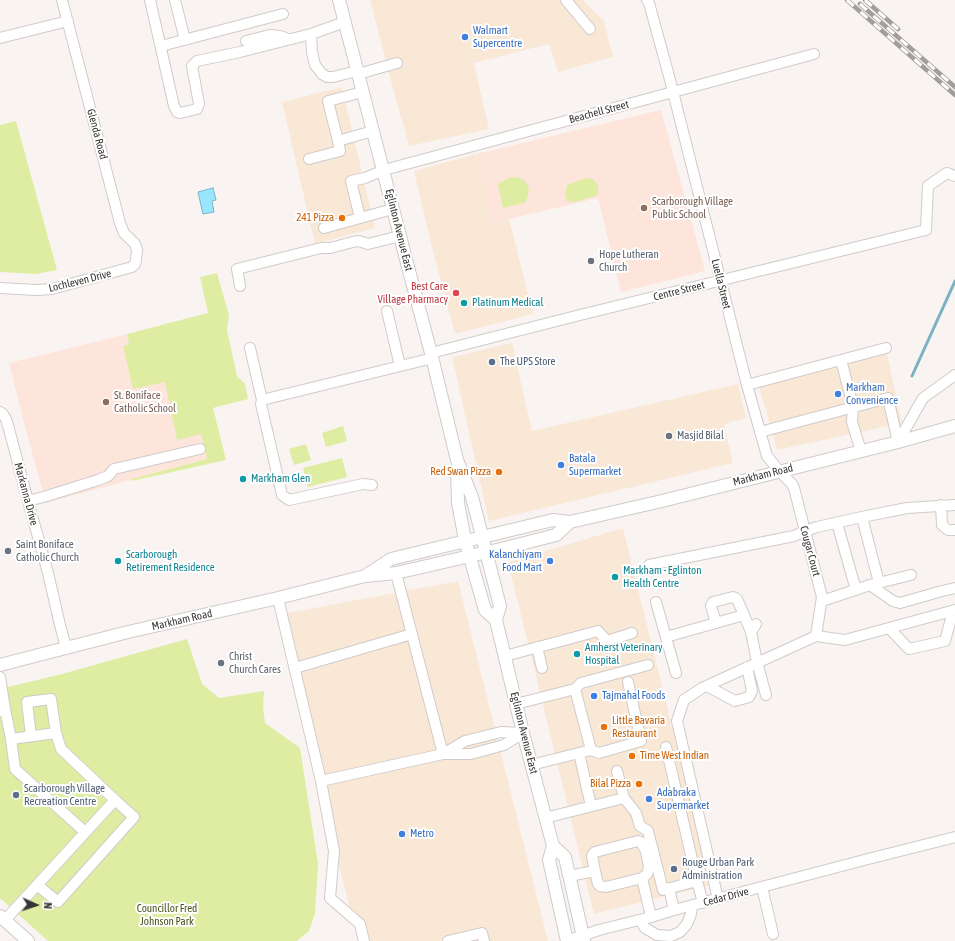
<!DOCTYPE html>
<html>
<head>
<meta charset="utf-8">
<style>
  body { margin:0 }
  #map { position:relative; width:955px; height:941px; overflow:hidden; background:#f9f4f2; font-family:"Asap Condensed",sans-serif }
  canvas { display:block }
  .north { position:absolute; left:16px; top:885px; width:40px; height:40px; -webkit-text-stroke:3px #fff; paint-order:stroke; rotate:93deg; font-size:11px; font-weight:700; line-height:16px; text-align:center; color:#373534 }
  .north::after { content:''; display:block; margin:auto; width:14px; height:18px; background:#373534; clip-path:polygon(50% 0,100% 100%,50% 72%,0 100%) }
</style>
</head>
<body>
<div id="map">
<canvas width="955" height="941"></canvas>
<div class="north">N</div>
</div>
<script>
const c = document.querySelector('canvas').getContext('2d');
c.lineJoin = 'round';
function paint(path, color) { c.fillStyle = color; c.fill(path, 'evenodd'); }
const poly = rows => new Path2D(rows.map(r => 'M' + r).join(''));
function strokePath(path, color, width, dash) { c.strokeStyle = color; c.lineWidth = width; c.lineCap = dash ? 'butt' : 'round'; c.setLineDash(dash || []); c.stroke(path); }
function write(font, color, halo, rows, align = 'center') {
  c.font = font + ' "Asap Condensed",sans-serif'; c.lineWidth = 4; c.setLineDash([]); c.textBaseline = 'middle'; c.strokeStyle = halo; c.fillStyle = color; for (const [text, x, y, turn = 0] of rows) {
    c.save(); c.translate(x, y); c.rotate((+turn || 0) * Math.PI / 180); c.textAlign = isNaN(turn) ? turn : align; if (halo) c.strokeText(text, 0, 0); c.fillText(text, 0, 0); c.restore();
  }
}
const commercial = poly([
  [370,0,583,0,604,21,613,57,558,72,549,44,474,63,489,129,409,146,392,85],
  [342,87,375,228,315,244,282,102],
  [476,154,492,223,509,219,533,314,455,334,433,252,414,171],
  [512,343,532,431,738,384,746,418,724,424,733,463,489,521,452,357],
  [887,354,902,423,777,450,758,383],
  [623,528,711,885,594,914,508,562],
  [458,581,548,941,358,941,277,615]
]);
const education = poly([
  [661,110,705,271,621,292,598,198,492,223,476,154],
  [173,323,207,459,46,503,25,427,9,363]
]);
const green = poly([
  [16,121,57,270,36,274,0,272,0,125],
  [516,177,524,180,529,188,528,196,525,203,503,208,498,184,508,178],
  [586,178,593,179,598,186,598,195,575,202,567,201,565,194,567,185],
  [217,273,229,315,227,330,237,376,245,384,248,399,213,408,226,460,132,481,132,479,207,459,201,434,177,440,165,382,133,389,123,346,129,344,127,334,208,313,200,277],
  [343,426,347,441,326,447,322,433],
  [306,444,311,460,294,465,289,449],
  [342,458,347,477,308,487,303,468],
  [187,639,202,684,219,698,264,691,263,707,265,723,300,748,318,864,315,913,309,931,297,941,48,941,0,898,0,689,62,674]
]);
const water = poly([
  [213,188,216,200,212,201,214,212,203,214,198,192,213,188]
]);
const stream = poly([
  [912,376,955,281]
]);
const minor = poly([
  [150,0,174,106,177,112,180,113,197,109,199,104,192,66,197,61,240,52,311,34,345,22],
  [175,0,185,40],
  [566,0,590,29],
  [647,0,649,3,669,76,747,385,767,456,780,472,792,484,794,488,805,531,822,597,816,636],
  [311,34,312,52,315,65,322,74,327,77,333,77,357,71],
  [0,38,68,21],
  [246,41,270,35,280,36,288,39],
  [161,46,283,14],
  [358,74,397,63],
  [363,92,328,101,338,141,373,131],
  [309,159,340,151,338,141],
  [393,209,360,218,351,181,365,178,384,170,814,54],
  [324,228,360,218],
  [240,286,237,269,321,248,330,248,357,241,362,242,368,244,400,236],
  [0,288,36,290,52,289,121,270,132,267,135,264,136,260,137,250,135,244,124,233,120,223,62,0],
  [387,311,400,366],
  [250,348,262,400],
  [431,353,580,315,926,230,928,186,947,173,955,176],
  [841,360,853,406,852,422,861,451],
  [747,385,886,348],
  [0,412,3,414,6,419,9,429,28,501,48,573,60,625,66,647],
  [760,432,888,398,898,442],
  [898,442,923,398,955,375],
  [372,485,363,484,289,500,282,495,261,404,262,400,433,358],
  [28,501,47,496,98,480,108,476,114,469,200,449],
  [941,505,942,525,948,530,955,530],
  [862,517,879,583],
  [837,523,856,590],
  [649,565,794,536,805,531,817,527,862,517,907,508,955,505],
  [396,573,443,754],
  [870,585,893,601,900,603,942,591,955,588],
  [278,598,321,781,334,851,330,898,360,924,364,941],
  [822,601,870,585,911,575],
  [656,602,676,673],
  [716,623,711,606,713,602,733,597,737,599,744,615],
  [756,624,751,632,757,662,766,695],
  [889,628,909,649,945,641,953,611],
  [666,637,744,615,751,632],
  [537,647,542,668],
  [505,656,598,631,607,641,632,633],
  [295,668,412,634],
  [0,677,5,709,0,711],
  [707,686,735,701,749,697,752,691,747,667],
  [575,689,581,683,648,665],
  [516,704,575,689,591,750,579,753],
  [31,736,27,702,51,699,56,733],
  [11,739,15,769,85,832],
  [591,750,599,753,641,741,628,682],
  [443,754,465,741,501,732,523,733],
  [531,765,579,753,591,806],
  [321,781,443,754,471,754,504,745,523,733],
  [624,798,636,813,640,826,648,831,663,890,697,881,666,747],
  [545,818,624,798,617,771],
  [638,841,641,842,642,844,646,851,649,867,648,872,646,875,642,878,606,887,600,886,598,884,595,871,592,856,593,854,595,852,638,841],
  [569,876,595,871],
  [642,878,651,917],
  [697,881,703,903],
  [37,885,58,902,134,817,115,800],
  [762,887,773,934],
  [669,888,674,910],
  [718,899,677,721,684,700,702,688,816,636,845,640,955,610],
  [5,920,115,800,61,749,56,733,11,739,5,709],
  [640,920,645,928,657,935,671,936,680,932,687,924,691,914,692,906],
  [448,941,482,933,484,941],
  [566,941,599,930,651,917,674,910,868,859,955,837]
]);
const major = poly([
  [339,0,408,267,431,353,457,460,472,497,500,606,496,620,523,733,553,846,549,860,567,941],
  [457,469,458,503,465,540,485,610,496,620],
  [365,576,391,559,553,520,570,522,662,501,898,442,955,426],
  [0,665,128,632,278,598,365,576,396,573,505,548,556,535,570,522],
  [553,846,565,857,584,941],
  [0,916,28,941]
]);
const rail = poly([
  [847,0,955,95],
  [865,0,898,29],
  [860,4,955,87]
]);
const markers = [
  [465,37,4,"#3f7fe0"],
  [644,208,4,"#8d6e63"],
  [342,218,4,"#e8710a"],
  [591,261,4,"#6b7280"],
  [456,293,4,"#e0444e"],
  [464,303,4,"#0f9aa8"],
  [492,362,4,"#5c6f8a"],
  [838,394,4,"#3f7fe0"],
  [106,402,4,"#8d6e63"],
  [669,436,4,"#6b7280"],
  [561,465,4,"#3f7fe0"],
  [499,472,4,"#e8710a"],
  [243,479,4,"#0f9aa8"],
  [8,551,4,"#6b7280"],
  [118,561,4,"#0f9aa8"],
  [550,561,4,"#3f7fe0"],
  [615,577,4,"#0f9aa8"],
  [577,654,4,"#0f9aa8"],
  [221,663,4,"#6b7280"],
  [594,696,4,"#3f7fe0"],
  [604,727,4,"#e8710a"],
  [632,756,4,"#e8710a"],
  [639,784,4,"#e8710a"],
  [16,795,4,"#5c6f8a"],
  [649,799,4,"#3f7fe0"],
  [402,834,4,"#3f7fe0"],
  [674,869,4,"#5c6f8a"]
];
const shopNames = [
  ["Walmart",473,31],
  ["Supercentre",473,44],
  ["Markham",846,388],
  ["Convenience",846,401],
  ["Batala",569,459],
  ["Supermarket",569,472],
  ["Kalanchiyam",542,555,"right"],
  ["Food Mart",542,568,"right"],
  ["Tajmahal Foods",602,696],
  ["Adabraka",657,793],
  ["Supermarket",657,806],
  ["Metro",410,834]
];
const streetNames = [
  ["Beachell Street",599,112,-15],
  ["Glenda Road",97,134,75],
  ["Eglinton Avenue East",399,230,76],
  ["Lochleven Drive",80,281,-14],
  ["Luella Street",721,284,76],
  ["Centre Street",679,291,-14],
  ["Markham Road",763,475,-14],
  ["Markanna Drive",26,494,75],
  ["Cougar Court",810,551,75],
  ["Markham Road",182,620,-13],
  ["Eglinton Avenue East",524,733,76],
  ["Cedar Drive",726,897,-15]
];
const educationNames = [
  ["Scarborough Village",652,202],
  ["Public School",652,215],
  ["St. Boniface",114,396],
  ["Catholic School",114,409]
];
const foodNames = [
  ["241 Pizza",334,218],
  ["Red Swan Pizza",491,472],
  ["Little Bavaria",612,721,"left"],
  ["Restaurant",612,734,"left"],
  ["Time West Indian",640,756,"left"],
  ["Bilal Pizza",631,784]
];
const worshipNames = [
  ["Hope Lutheran",599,255],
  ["Church",599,268],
  ["Masjid Bilal",677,436],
  ["Saint Boniface",16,545],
  ["Catholic Church",16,558],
  ["Christ",229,657],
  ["Church Cares",229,670]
];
const healthNames = [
  ["Best Care",448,287],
  ["Village Pharmacy",448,300]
];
const cultureNames = [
  ["Platinum Medical",472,303],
  ["Markham Glen",251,479],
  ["Scarborough",126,555],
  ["Retirement Residence",126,568],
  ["Markham - Eglinton",623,571],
  ["Health Centre",623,584],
  ["Amherst Veterinary",585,648],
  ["Hospital",585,661]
];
const serviceNames = [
  ["The UPS Store",500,362],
  ["Scarborough Village",24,789],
  ["Recreation Centre",24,802],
  ["Rouge Urban Park",682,863],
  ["Administration",682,876]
];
const parkNames = [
  ["Councillor Fred",167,909],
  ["Johnson Park",167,922]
];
paint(commercial, '#fae8d7');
paint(education, '#fee5dc');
paint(green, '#dfeda2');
paint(water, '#98e7ff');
strokePath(water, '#7bb2c2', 1);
strokePath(stream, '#7bb2c2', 3);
strokePath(minor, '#d0cbc9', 12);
strokePath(major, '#d0cbc9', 14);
strokePath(minor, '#fff', 10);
strokePath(major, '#fff', 12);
strokePath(rail, '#a19e9c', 4.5);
strokePath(rail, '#fff', 3, [9]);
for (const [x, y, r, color] of markers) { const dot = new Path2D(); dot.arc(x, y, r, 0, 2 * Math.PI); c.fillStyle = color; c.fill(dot); strokePath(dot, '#fff', 1.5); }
write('11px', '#366cbe', '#fff', shopNames, 'left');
write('11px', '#373534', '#fff', streetNames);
write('11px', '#785e54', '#fff', educationNames, 'left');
write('11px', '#c56008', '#fff', foodNames, 'right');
write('11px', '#5b616d', '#fff', worshipNames, 'left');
write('11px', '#be3a42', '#fff', healthNames, 'right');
write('11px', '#0d838f', '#fff', cultureNames, 'left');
write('11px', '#4e5e75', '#fff', serviceNames, 'left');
write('11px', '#4c541a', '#fff', parkNames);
</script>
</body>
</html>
